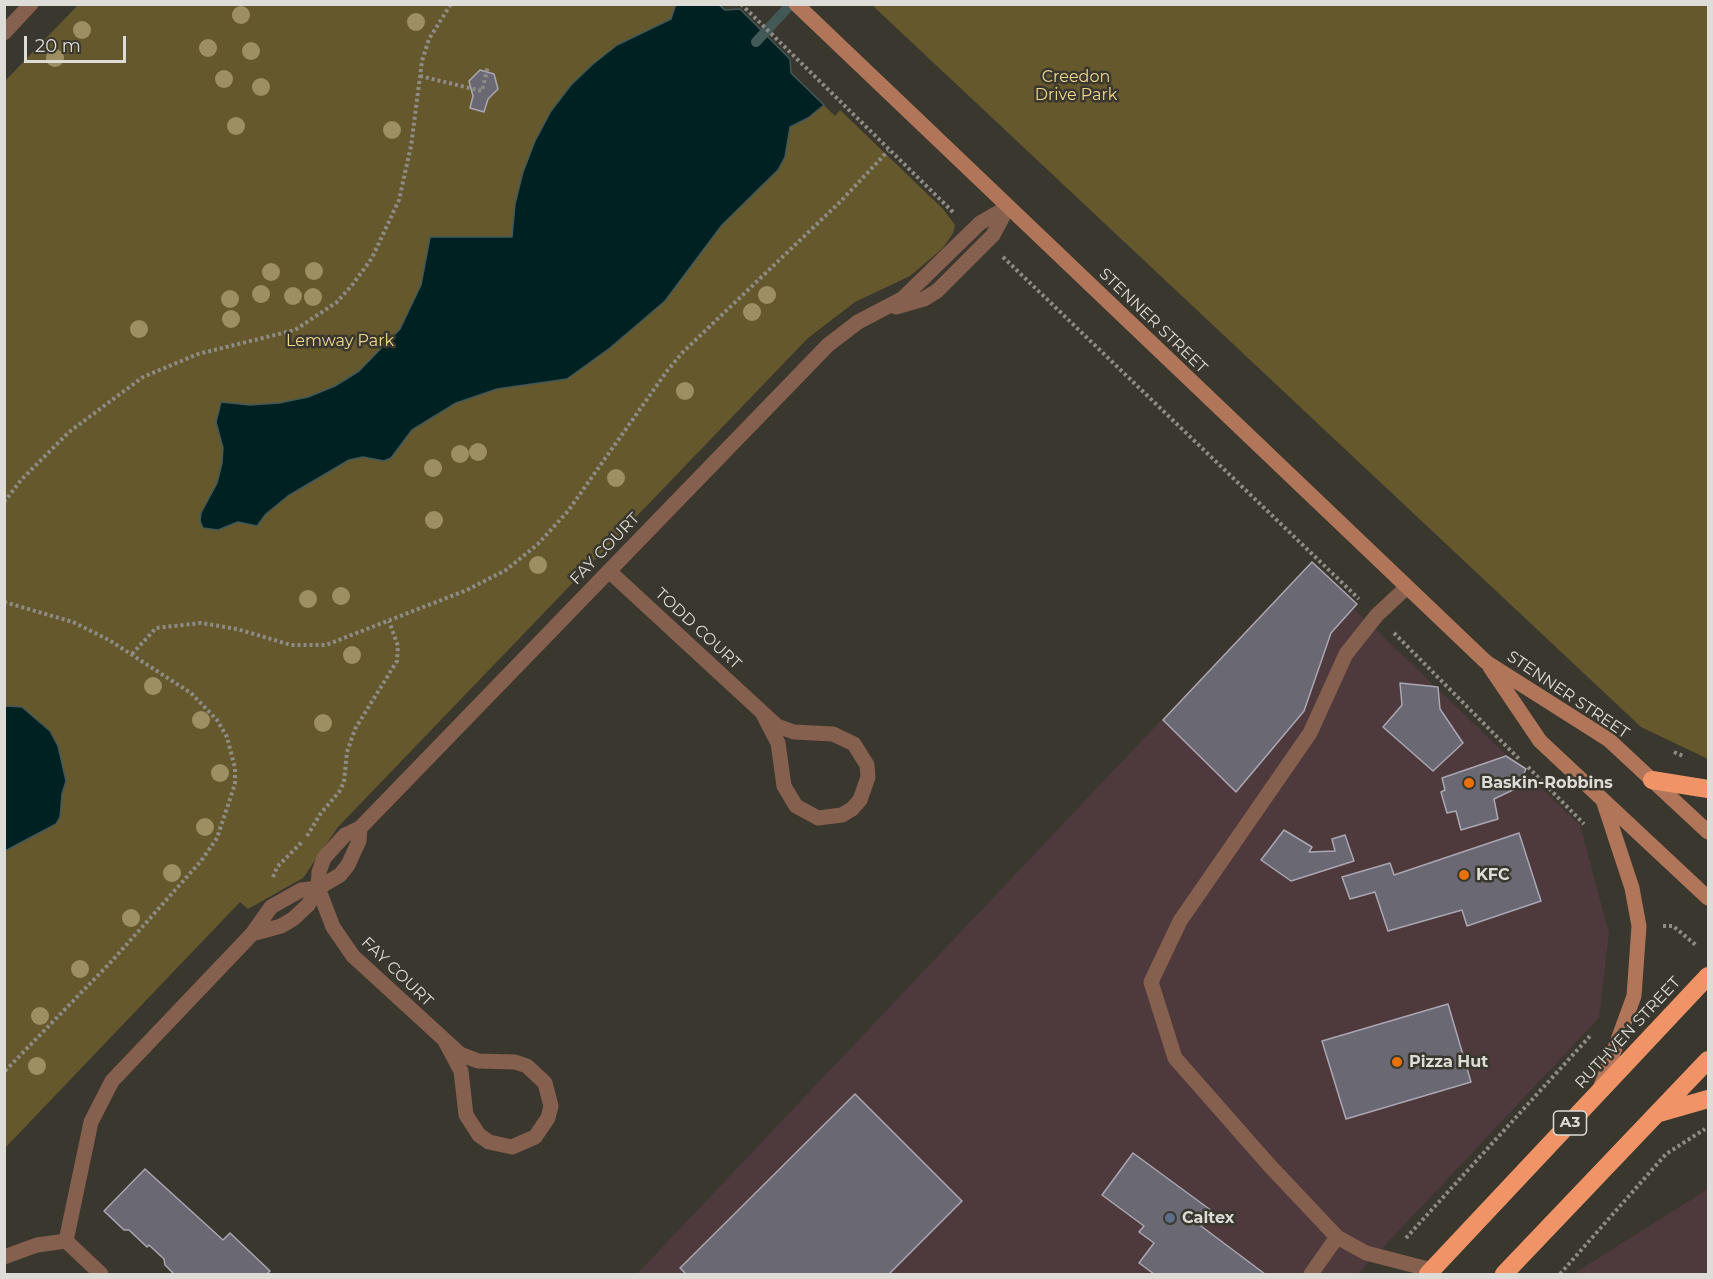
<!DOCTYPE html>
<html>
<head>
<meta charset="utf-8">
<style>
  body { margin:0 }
  #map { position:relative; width:1713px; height:1279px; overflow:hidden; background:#3a372e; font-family:Montserrat,sans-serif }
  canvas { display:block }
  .frame { position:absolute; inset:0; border:6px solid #dddcd6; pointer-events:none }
  .scale { position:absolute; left:24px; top:36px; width:102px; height:27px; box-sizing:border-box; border:3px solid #dddcd6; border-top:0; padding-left:8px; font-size:18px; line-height:21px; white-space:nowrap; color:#dddcd6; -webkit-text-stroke:4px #3a372e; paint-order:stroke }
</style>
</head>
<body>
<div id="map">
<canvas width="1713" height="1279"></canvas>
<div class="frame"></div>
<div class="scale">20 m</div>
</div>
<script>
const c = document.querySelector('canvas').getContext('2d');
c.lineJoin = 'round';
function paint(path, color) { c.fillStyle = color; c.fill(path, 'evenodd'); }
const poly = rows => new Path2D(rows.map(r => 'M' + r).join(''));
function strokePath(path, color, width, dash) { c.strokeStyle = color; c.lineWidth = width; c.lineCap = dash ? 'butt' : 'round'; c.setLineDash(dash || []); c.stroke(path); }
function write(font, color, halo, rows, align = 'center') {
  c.font = font + ' Montserrat,sans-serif'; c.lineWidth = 5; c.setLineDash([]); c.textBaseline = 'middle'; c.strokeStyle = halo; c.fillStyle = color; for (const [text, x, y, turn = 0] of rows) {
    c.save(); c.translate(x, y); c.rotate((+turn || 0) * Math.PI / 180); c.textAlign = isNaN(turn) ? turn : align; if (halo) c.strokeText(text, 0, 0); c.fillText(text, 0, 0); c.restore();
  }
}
const commercial = poly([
  [1308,565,1580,825,1609,933,1599,1018,1358,1274,637,1274],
  [1708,1189,1708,1274,1573,1274]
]);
const green = poly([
  [719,4,725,10,740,9,790,59,791,73,835,116,840,110,943,209,955,225,953,233,943,248,910,276,855,302,808,338,338,827,303,878,248,909,240,902,5,1148,5,81,78,5],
  [872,5,1708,5,1708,759,1641,727]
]);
const water = poly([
  [676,4,719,5,725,10,740,9,790,59,791,73,824,105,808,118,790,127,785,157,778,170,722,225,665,301,610,348,567,379,497,389,456,403,412,430,391,458,384,461,363,457,349,460,288,496,266,514,257,526,238,522,218,530,203,528,200,521,201,513,217,483,222,463,223,448,216,422,221,402,250,405,279,403,308,397,335,386,359,371,400,329,421,285,430,237,512,237,515,204,523,172,535,141,551,111,571,85,593,64,617,45,671,19,676,4],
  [5,706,22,707,50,731,58,746,66,781,62,794,60,817,56,824,5,851,5,706]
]);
const stream = poly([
  [756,42,791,4]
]);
const building = poly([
  [480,70,494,74,498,89,488,99,484,112,470,108,473,96,469,81,480,70],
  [1312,562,1357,604,1331,633,1304,711,1236,792,1163,720,1312,562],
  [1400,683,1438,687,1440,709,1463,743,1433,771,1383,727,1402,705,1400,683],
  [1506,756,1526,769,1517,788,1494,799,1498,819,1461,830,1456,811,1447,813,1441,792,1445,790,1442,778,1506,756],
  [1284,830,1312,847,1309,852,1335,851,1332,839,1345,835,1354,861,1291,881,1261,860,1284,830],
  [1519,833,1541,901,1467,926,1462,910,1388,931,1375,892,1350,899,1342,877,1390,863,1394,875,1519,833],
  [1448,1004,1471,1082,1346,1119,1322,1041,1448,1004],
  [855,1094,962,1201,889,1274,686,1274,680,1268,855,1094],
  [1133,1153,1212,1211,1201,1226,1265,1274,1154,1274,1139,1263,1154,1243,1139,1232,1144,1226,1102,1195,1133,1153],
  [145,1169,223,1240,230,1233,270,1271,267,1274,174,1274,165,1265,164,1259,149,1245,147,1247,129,1230,124,1230,104,1211,145,1169]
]);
const path = poly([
  [741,4,955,214],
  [420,76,482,91,488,66],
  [1003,257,1359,599],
  [4,502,22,479,69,432,143,377,198,354,295,330,337,302,353,284,372,258,399,200,411,146,422,61,429,39,451,4],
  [4,602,73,622,109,640,191,693,217,720,227,737,235,768,235,784,217,838,201,861,111,962,4,1072],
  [1394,633,1520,760],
  [132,654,156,628,201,623,237,629,291,645,326,645,467,590,506,570,538,544,568,511,667,371,683,352,840,202,888,151],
  [1674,752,1683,756],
  [1528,767,1584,824],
  [307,836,321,813,339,792,344,782,347,752,355,729,397,661,398,646,389,621],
  [273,877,277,867,302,842],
  [1663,926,1673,926,1697,946],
  [1406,1238,1591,1035],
  [1560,1274,1666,1154,1705,1129]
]);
const lane = poly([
  [1406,588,1377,615,1346,654,1310,733,1180,921,1151,982,1175,1058,1270,1166,1337,1237,1366,1253,1432,1270],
  [252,934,281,926,293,919,308,905,318,888],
  [66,1241,101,1274],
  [4,1257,37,1245,66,1241,91,1122,112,1081,252,934,271,907,301,890,318,888],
  [1311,1274,1337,1237]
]);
const street = poly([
  [4,33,31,4],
  [896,307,924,299,937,291,993,235,1008,207],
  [609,571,777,726,794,732,833,734,854,744,867,765,868,777,860,800,852,809,842,815,818,818,796,806,784,786,778,743,763,714],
  [318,888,340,875,348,865,359,841,360,828],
  [446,1043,461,1071,466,1115,479,1135,489,1142,512,1147,535,1137,548,1118,551,1106,545,1083,527,1066,515,1062,478,1061,460,1054,353,956,333,927,318,888,319,872,324,858,345,835,360,828,828,345,858,322,902,299,980,223,1008,207]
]);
const secondary = poly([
  [796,4,1486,662,1609,740,1708,832],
  [1490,667,1540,741,1708,898],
  [1600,1089,1634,996,1639,926,1632,888,1603,800]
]);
const highway = poly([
  [1652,780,1708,789],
  [1659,1113,1708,1099],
  [1428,1274,1708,976],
  [1504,1274,1708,1060]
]);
const trees = [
  [241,15],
  [416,22],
  [82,30],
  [208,48],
  [251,51],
  [55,58],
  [224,79],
  [261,87],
  [236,126],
  [392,130],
  [314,271],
  [271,272],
  [261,294],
  [767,295],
  [293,296],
  [313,297],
  [230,299],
  [752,312],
  [231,319],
  [139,329],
  [685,391],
  [478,452],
  [460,454],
  [433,468],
  [616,478],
  [434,520],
  [538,565],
  [341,596],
  [308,599],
  [352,655],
  [153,686],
  [201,720],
  [323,723],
  [220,773],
  [205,827],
  [172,873],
  [131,918],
  [80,969],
  [40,1016],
  [37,1066]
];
const markers = [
  [1469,783,6,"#e8710a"],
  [1464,875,6,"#e8710a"],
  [1397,1062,6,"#e8710a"],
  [1170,1218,6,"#5c6f8a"]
];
const shields = [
  [1570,1123,33]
];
const shieldNames = [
  ["A3",1570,1123]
];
const parkNames = [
  ["Creedon",1076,77],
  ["Drive Park",1076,95],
  ["Lemway Park",340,341]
];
const streetNames = [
  ["STENNER STREET",1153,321,44],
  ["FAY COURT",605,549,-46],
  ["TODD COURT",698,629,43],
  ["STENNER STREET",1568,695,34],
  ["FAY COURT",397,972,44],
  ["RUTHVEN STREET",1628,1033,-47]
];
const poiNames = [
  ["Baskin-Robbins",1481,783],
  ["KFC",1476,875],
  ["Pizza Hut",1409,1062],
  ["Caltex",1182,1218]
];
paint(commercial, '#4e393d');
paint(green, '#65582d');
paint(water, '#002122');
strokePath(water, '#425958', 1.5);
strokePath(stream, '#425958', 10);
paint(building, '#6a6872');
strokePath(building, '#aaa7b3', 1.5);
strokePath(path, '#8e8c85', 4, [3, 3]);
strokePath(lane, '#86604e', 15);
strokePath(street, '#86604e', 15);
strokePath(secondary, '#b17559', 15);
strokePath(highway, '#f09468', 18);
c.fillStyle = '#9e8f63';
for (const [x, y] of trees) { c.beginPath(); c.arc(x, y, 9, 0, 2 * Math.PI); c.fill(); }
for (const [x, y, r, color] of markers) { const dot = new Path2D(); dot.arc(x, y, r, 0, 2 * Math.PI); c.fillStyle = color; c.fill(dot); strokePath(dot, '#3a372e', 2); }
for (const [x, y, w] of shields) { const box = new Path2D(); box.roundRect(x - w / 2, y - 12, w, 24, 4.5); c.fillStyle = '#3a372e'; c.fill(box); strokePath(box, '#dddcd6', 1.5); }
write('bold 15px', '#dddcd6', null, shieldNames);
write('16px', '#efd78e', '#3a372e', parkNames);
write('16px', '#dddcd6', '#3a372e', streetNames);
write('bold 16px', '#dddcd6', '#3a372e', poiNames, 'left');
</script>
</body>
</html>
